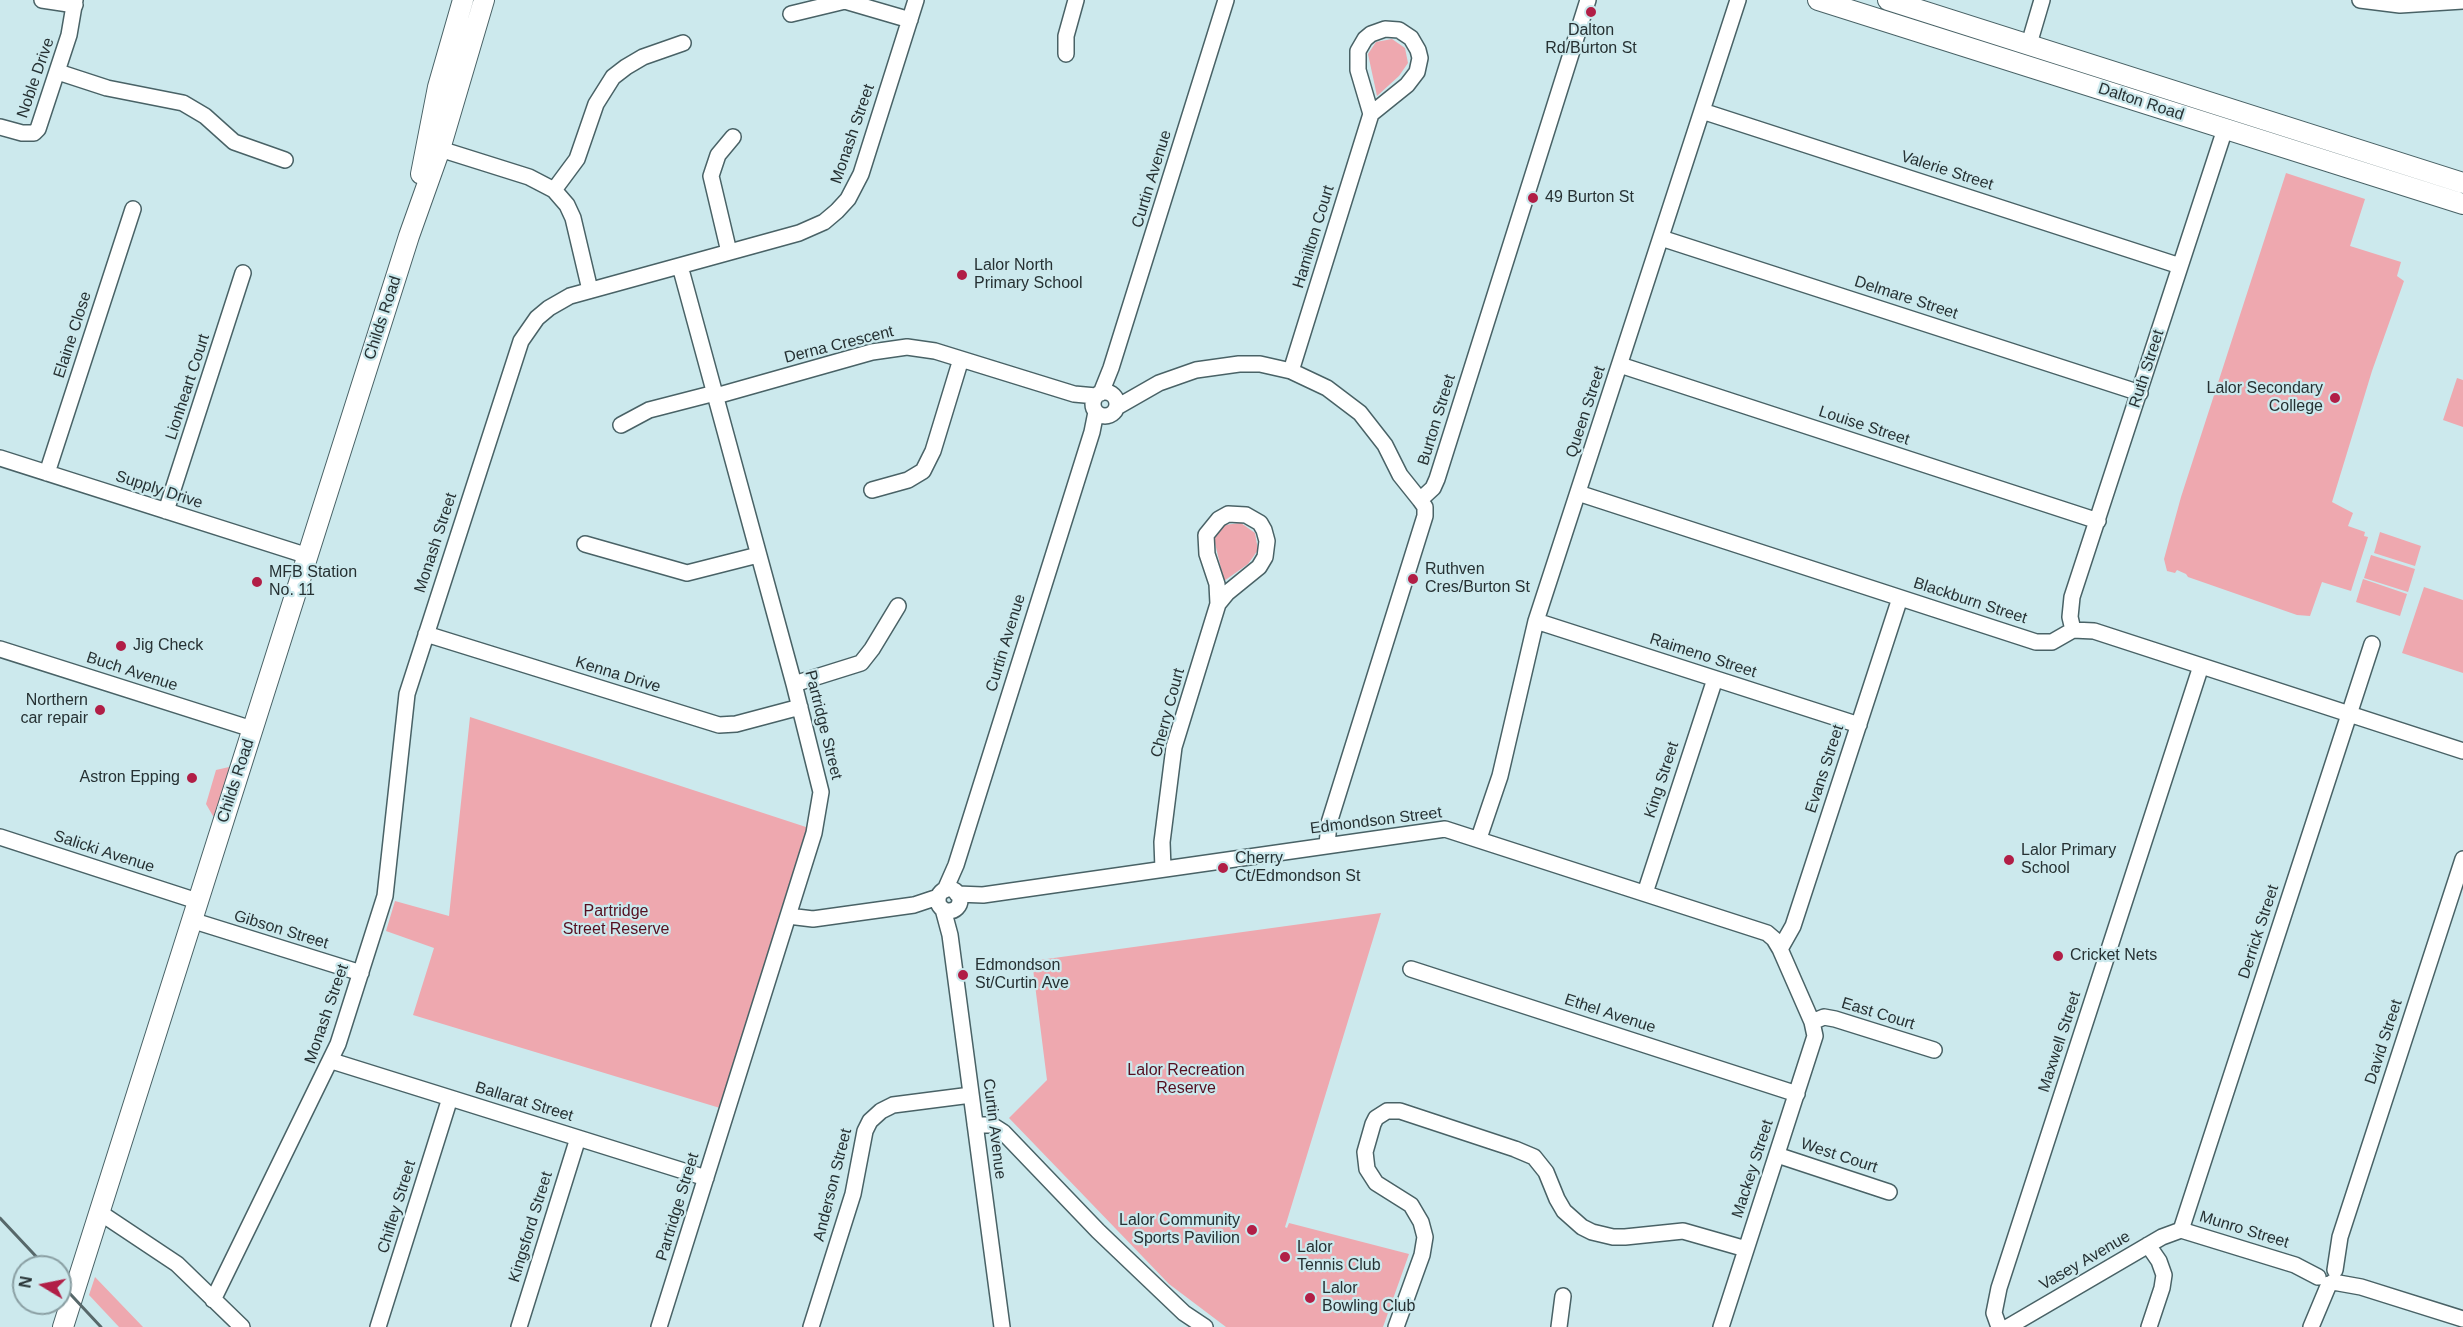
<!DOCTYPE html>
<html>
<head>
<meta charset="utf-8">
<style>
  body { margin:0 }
  #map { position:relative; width:2463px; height:1327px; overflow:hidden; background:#cce9ed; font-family:Arial,sans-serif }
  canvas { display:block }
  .north { position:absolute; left:12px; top:1255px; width:60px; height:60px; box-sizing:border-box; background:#cce9ed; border:2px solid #8a9fa3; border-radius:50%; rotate:280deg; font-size:16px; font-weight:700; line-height:24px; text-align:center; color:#263133 }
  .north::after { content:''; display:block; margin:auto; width:21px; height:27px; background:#b11e46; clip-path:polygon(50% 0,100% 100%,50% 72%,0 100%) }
</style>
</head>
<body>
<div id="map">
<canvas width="2463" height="1327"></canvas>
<div class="north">N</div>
</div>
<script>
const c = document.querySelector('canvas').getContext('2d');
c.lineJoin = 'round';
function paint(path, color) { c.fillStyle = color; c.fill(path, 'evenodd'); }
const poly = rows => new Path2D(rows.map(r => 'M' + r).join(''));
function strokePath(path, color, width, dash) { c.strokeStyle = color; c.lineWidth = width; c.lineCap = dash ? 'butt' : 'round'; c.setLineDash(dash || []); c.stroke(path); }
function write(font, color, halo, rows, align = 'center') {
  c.font = font + ' Arial,sans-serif'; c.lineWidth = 4.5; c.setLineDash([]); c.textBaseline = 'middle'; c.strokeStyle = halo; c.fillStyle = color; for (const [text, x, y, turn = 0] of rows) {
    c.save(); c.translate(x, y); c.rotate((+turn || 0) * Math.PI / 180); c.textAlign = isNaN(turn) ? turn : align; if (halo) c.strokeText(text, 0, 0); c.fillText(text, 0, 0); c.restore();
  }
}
const green = poly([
  [1392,39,1405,48,1408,63,1399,76,1377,96,1368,54,1376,42],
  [2286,173,2365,199,2350,246,2401,262,2397,276,2404,281,2372,371,2332,502,2353,513,2348,526,2365,532,2364,536,2368,537,2351,591,2322,582,2310,616,2297,615,2188,577,2186,574,2177,570,2175,573,2167,571,2164,559,2181,497],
  [2457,378,2463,380,2463,427,2443,420],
  [1241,523,1255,533,1258,550,1248,564,1224,581,1214,539,1224,525],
  [2380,532,2421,546,2415,566,2374,553],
  [2371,555,2415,569,2408,592,2364,578],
  [2363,579,2407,594,2400,616,2356,602],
  [2424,587,2463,600,2463,673,2402,653],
  [470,717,809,828,720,1108,413,1015,434,948,386,931,395,901,449,916],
  [229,767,231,767,216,817,213,816,206,804,216,770],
  [1381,913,1285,1227,1287,1228,1289,1223,1409,1254,1383,1327,1226,1327,1169,1284,1009,1118,1047,1080,1032,961],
  [95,1277,143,1327,119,1327,89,1295]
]);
const minor = poly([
  [42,0,75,5],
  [2360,0,2400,5,2463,1],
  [791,14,845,1,910,20],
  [2029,44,2042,0],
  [1066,54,1066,36,1076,0],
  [58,72,107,88,183,103,205,116,234,142,285,160],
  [1702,111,2180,266],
  [0,127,22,133,34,133,38,129,69,35,75,0],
  [440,149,529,177,554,190,567,205,573,218,590,290],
  [554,190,577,159,596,104,613,77,626,67,643,57,683,43],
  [1661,238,2140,393],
  [729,252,711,176,718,155,733,137],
  [1620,365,2098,521],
  [1291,371,1371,114,1358,70,1358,51,1365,39,1371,34,1385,29,1399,30,1411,38,1418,50,1420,58,1417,72,1407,85,1371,114],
  '1093 404a12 12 0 1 1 24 0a12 12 0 1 1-24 0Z',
  [1101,393,1111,368,1226,0],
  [716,396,872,352,907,347,935,351,1074,394,1096,396],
  [1117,407,1159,383,1196,370,1239,364,1260,364,1291,371,1327,388,1360,413,1385,445,1400,475,1420,500],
  [621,425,649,410,715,393],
  [0,458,308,556],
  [47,473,133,209],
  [872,490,908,480,923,471,933,451,961,359],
  [1578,493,2036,642,2052,642,2073,630,2094,631,2463,751],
  [166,511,243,273],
  [585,544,687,573,758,555],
  [1536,621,1859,725],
  [2073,630,2070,617,2072,597,2225,129],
  [426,634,719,725,736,724,800,707],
  [0,649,252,729],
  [794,684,861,663,872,649,898,606],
  [0,837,197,901],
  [1479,838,1500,776,1536,621,1738,0],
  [1327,845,1329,823,1425,516,1425,507,1420,500,1433,488,1437,479,1588,0],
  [1163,869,1162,842,1174,747,1218,604,1217,584,1207,554,1206,535,1219,519,1228,514,1246,515,1260,523,1264,530,1267,541,1265,557,1259,567,1227,593,1218,604],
  '938 900a11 11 0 1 1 22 0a11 11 0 1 1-22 0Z',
  [945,890,956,865,1092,432,1096,412],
  [1645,893,1715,679],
  [957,894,983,895,1445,829,1767,933,1774,939,1780,949,1812,1022,1815,1036,1721,1327],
  [943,909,950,935,1002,1327],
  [788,916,813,919,914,905,938,897],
  [191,920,361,973],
  [1780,949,1793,926,1900,598],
  [1411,969,1797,1094],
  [1812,1022,1824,1017,1835,1019,1934,1050],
  [332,1061,706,1178],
  [975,1125,992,1125,1003,1132,1098,1231,1184,1313,1205,1327],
  [1777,1155,1889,1192],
  [99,1212,177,1264,242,1327],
  [2181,1230,2372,644],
  [2148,1245,2159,1261,2164,1275,2162,1288,2149,1327],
  [2335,1270,2340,1237,2463,859],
  [2333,1282,2361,1287,2463,1319],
  [213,1300,338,1044,385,896,407,694,521,341,537,318,549,308,570,296,799,233,824,222,837,211,848,199,861,174,916,0],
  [378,1327,450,1098],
  [519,1327,578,1138],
  [659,1327,814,833,821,792,794,684,680,266],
  [811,1327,853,1194,865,1131,870,1121,881,1111,893,1105,971,1095],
  [1396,1327,1422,1255,1425,1237,1421,1222,1411,1205,1376,1183,1367,1169,1365,1152,1373,1124,1376,1118,1387,1111,1400,1111,1515,1149,1534,1157,1546,1172,1557,1199,1564,1211,1582,1227,1592,1232,1613,1237,1625,1237,1683,1231,1746,1249],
  [1559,1327,1563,1296],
  [1999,1327,1994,1313,1999,1288,2201,666],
  [2008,1327,2162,1237,2181,1230,2295,1265,2318,1277],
  [2311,1327,2329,1284]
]);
const major = poly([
  [1818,0,2463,204],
  [1888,0,2463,183],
  [421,174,438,87,463,0],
  [63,1327,409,236,440,149,484,0]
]);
const rail = poly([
  [0,1218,46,1267],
  [60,1283,101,1327]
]);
const markers = [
  [1591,12,6,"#b11e46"],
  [1533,198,6,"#b11e46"],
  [962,275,6,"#b11e46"],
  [2335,398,6,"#b11e46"],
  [1413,579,6,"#b11e46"],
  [257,582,6,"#b11e46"],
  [121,646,6,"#b11e46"],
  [100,710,6,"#b11e46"],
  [192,778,6,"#b11e46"],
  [2009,860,6,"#b11e46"],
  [1223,868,6,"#b11e46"],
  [2058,956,6,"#b11e46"],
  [963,975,6,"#b11e46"],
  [1252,1230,6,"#b11e46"],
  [1285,1257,6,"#b11e46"],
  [1310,1298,6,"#b11e46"]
];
const poiNames = [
  ["Dalton",1591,31,"center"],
  ["Rd/Burton St",1591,49,"center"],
  ["49 Burton St",1545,198],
  ["Lalor North",974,266],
  ["Primary School",974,284],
  ["Lalor Secondary",2323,389,"right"],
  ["College",2323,407,"right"],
  ["Ruthven",1425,570],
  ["Cres/Burton St",1425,588],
  ["MFB Station",269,573],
  ["No. 11",269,591],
  ["Jig Check",133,646],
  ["Northern",88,701,"right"],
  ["car repair",88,719,"right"],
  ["Astron Epping",180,778,"right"],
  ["Lalor Primary",2021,851],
  ["School",2021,869],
  ["Cherry",1235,859],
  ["Ct/Edmondson St",1235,877],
  ["Cricket Nets",2070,956],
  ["Edmondson",975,966],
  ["St/Curtin Ave",975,984],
  ["Lalor Community",1240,1221,"right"],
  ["Sports Pavilion",1240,1239,"right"],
  ["Lalor",1297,1248],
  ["Tennis Club",1297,1266],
  ["Lalor",1322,1289],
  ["Bowling Club",1322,1307]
];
const streetNames = [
  ["Noble Drive",36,78,-71],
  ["Dalton Road",2141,102,18],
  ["Monash Street",853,134,-71],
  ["Valerie Street",1947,171,18],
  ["Curtin Avenue",1152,179,-73],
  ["Hamilton Court",1314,237,-73],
  ["Delmare Street",1906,298,18],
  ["Childs Road",383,318,-72],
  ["Elaine Close",73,335,-72],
  ["Derna Crescent",839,345,-14],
  ["Ruth Street",2147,369,-72],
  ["Lionheart Court",188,387,-72],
  ["Queen Street",1586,412,-72],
  ["Burton Street",1437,420,-73],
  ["Louise Street",1864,426,18],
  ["Supply Drive",159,490,18],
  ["Monash Street",436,543,-72],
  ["Blackburn Street",1970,601,18],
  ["Curtin Avenue",1006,643,-73],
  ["Raimeno Street",1703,656,18],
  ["Buch Avenue",132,672,18],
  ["Kenna Drive",618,675,17],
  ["Cherry Court",1168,713,-75],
  ["Partridge Street",823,725,76],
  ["Evans Street",1825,769,-72],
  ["King Street",1662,780,-72],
  ["Childs Road",236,781,-72],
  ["Edmondson Street",1376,821,-7],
  ["Salicki Avenue",104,852,18],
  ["Gibson Street",281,930,17],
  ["Derrick Street",2259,932,-72],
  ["Monash Street",327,1014,-71],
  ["Ethel Avenue",1610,1014,18],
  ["East Court",1878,1014,17],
  ["Maxwell Street",2060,1042,-72],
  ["David Street",2384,1042,-72],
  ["Ballarat Street",524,1102,17],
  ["Curtin Avenue",994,1129,83],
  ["West Court",1839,1156,18],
  ["Mackey Street",1753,1169,-72],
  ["Anderson Street",833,1185,-76],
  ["Chifley Street",397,1207,-73],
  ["Partridge Street",678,1207,-73],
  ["Kingsford Street",531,1227,-73],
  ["Munro Street",2244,1230,17],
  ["Vasey Avenue",2085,1261,-30]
];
const parkNames = [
  ["Partridge",616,912],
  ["Street Reserve",616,930],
  ["Lalor Recreation",1186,1071],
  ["Reserve",1186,1089]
];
paint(green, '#eea8af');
strokePath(minor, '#496266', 18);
strokePath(major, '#496266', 22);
strokePath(minor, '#fff', 15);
strokePath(major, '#fff', 20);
strokePath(rail, '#57686a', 3);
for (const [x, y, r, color] of markers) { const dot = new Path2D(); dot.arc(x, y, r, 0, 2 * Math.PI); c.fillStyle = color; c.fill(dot); strokePath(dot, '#cce9ed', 2); }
write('16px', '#263133', '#cce9ed', poiNames, 'left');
write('16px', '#263133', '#cce9ed', streetNames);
write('16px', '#550f20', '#cce9ed', parkNames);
</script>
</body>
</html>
